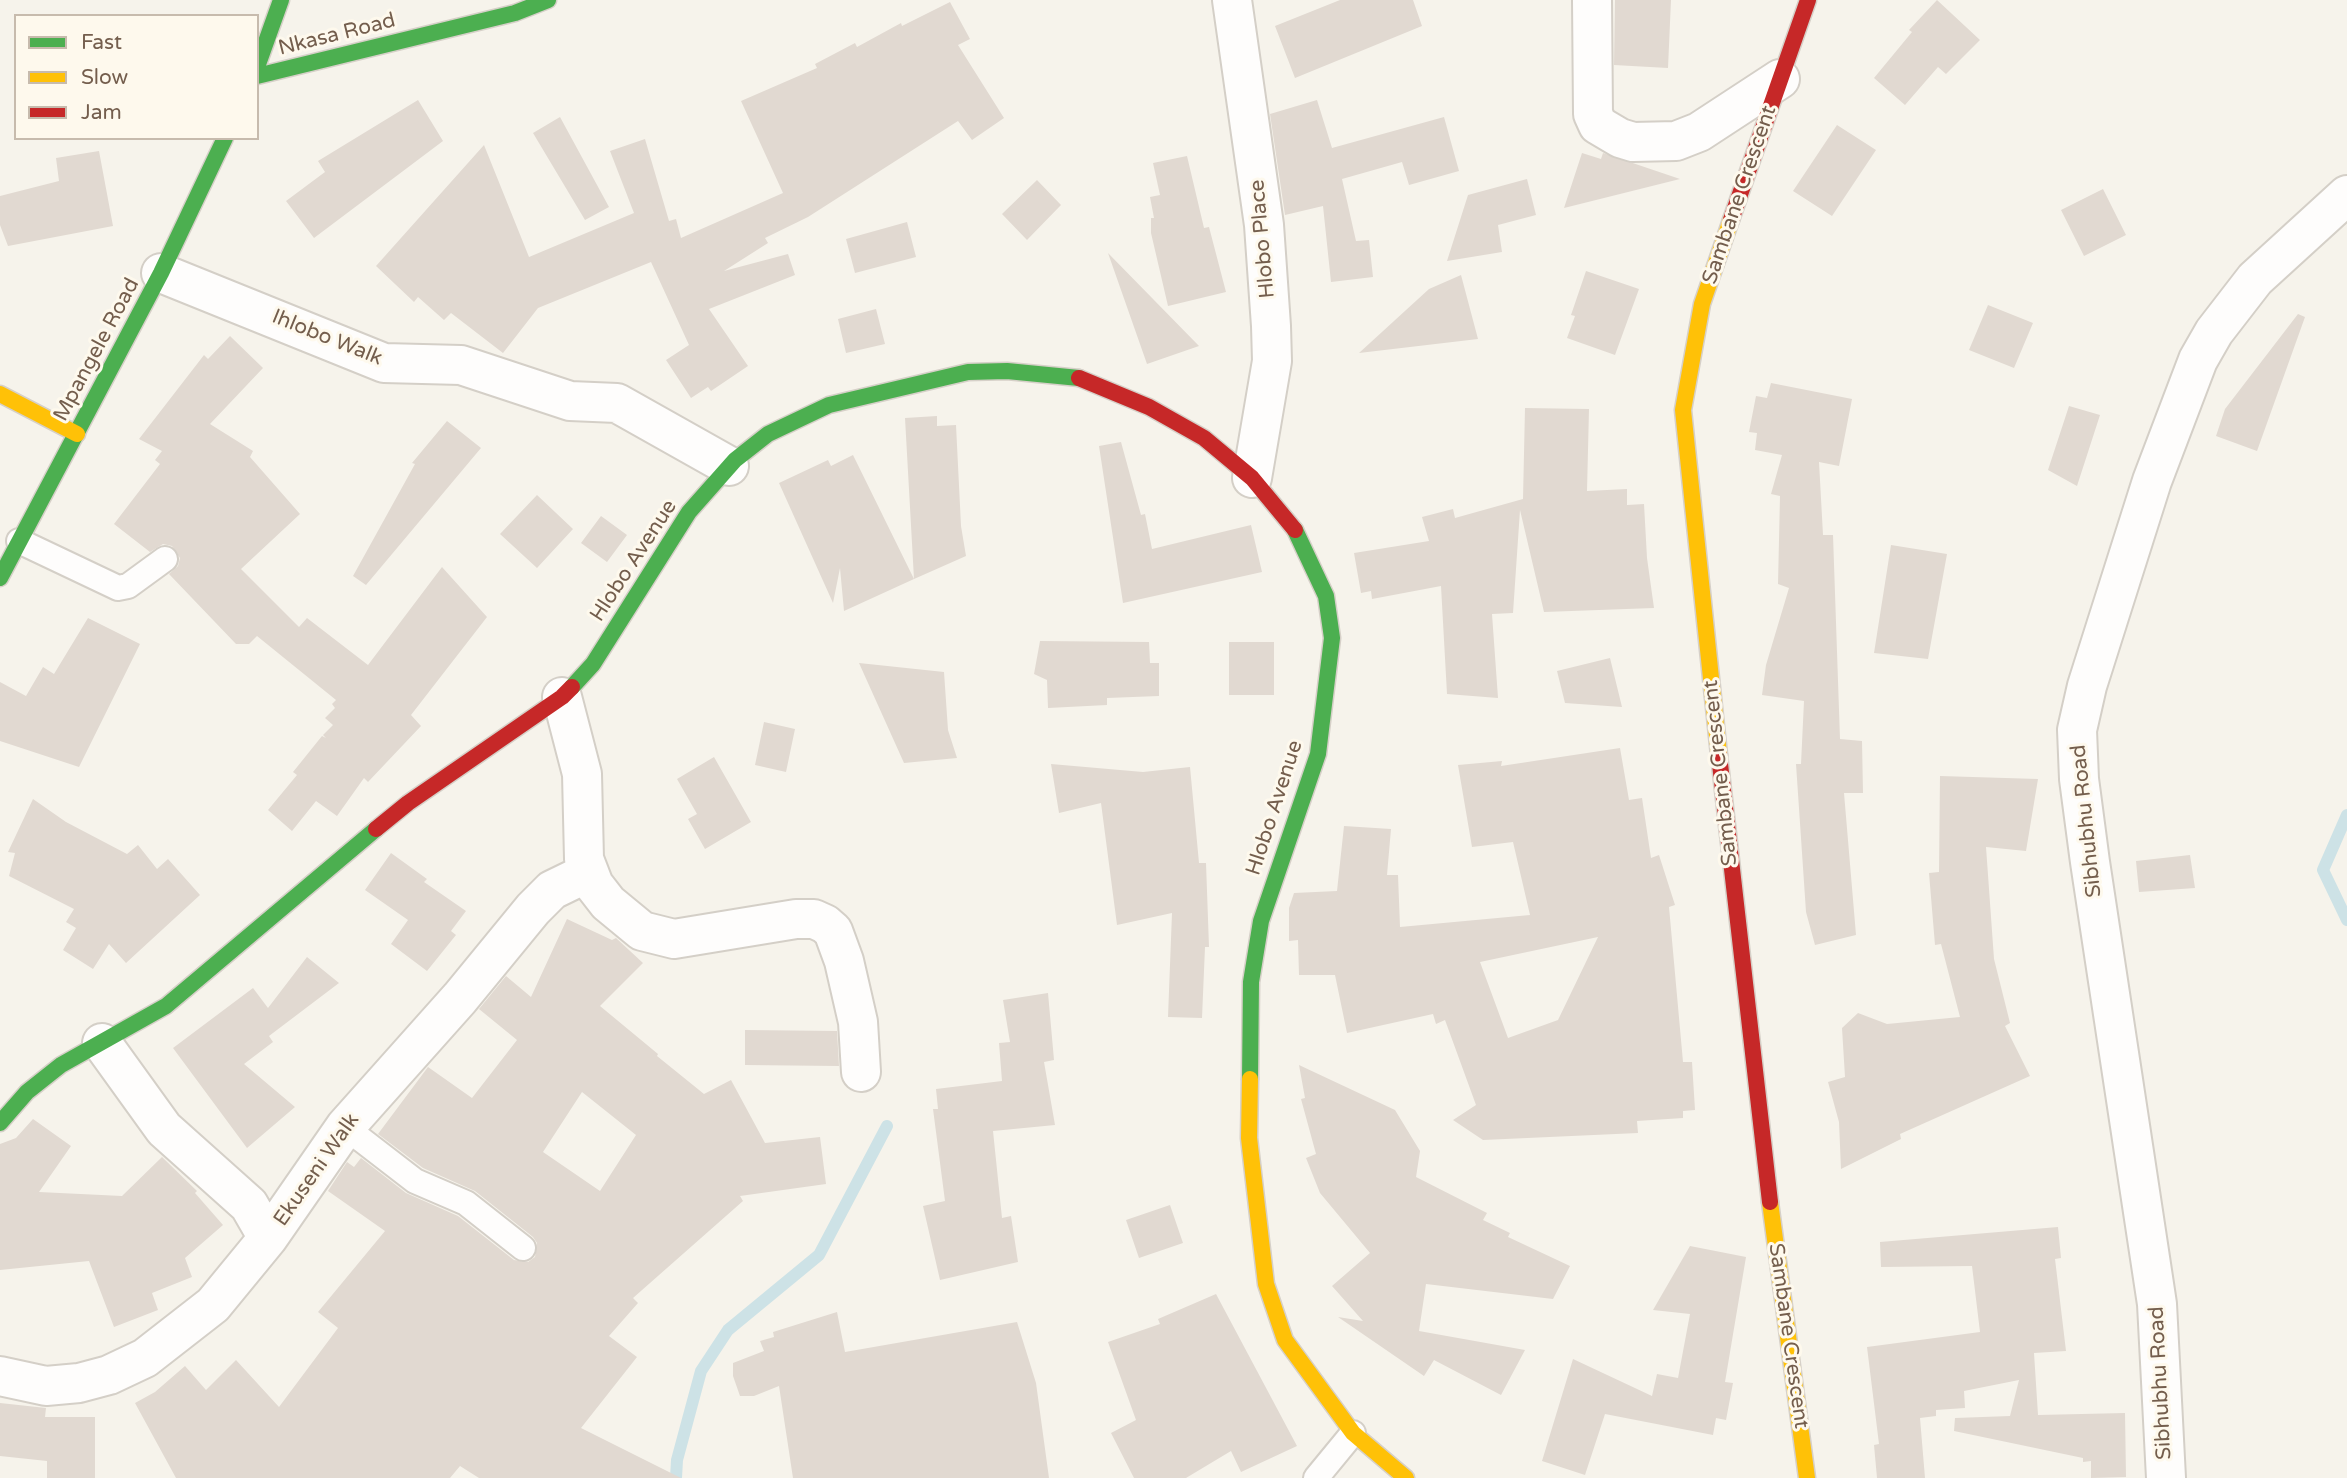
<!DOCTYPE html>
<html>
<head>
<meta charset="utf-8">
<style>
  body { margin:0 }
  #map { position:relative; width:2347px; height:1478px; overflow:hidden; background:#f6f3eb; font-family:"Varela Round",sans-serif }
  canvas { display:block }
  .legend { position:absolute; left:14px; top:14px; width:245px; height:126px; box-sizing:border-box; background:#fef9ed; border:2px solid #c7bbad; margin:0; padding:9px 12px; list-style:none; font-size:21px; color:#745e4d }
  .legend li { display:flex; align-items:center; gap:14px; height:35px }
  .legend b { width:35px; border:2px solid #c7bbad }
</style>
</head>
<body>
<div id="map">
<canvas width="2347" height="1478"></canvas>
<ul class="legend">
<li><b style="height:9px;background:#4caf50"></b>Fast</li>
<li><b style="height:9px;background:#ffc107"></b>Slow</li>
<li><b style="height:9px;background:#c62828"></b>Jam</li>
</ul>
</div>
<script>
const c = document.querySelector('canvas').getContext('2d');
c.lineJoin = 'round';
const poly = rows => new Path2D(rows.map(r => 'M' + r).join(''));
function strokePath(path, color, width, dash) { c.strokeStyle = color; c.lineWidth = width; c.lineCap = dash ? 'butt' : 'round'; c.setLineDash(dash || []); c.stroke(path); }
function paint(path, color) { c.fillStyle = color; c.fill(path, 'evenodd'); }
function write(font, color, halo, rows, align = 'center') {
  c.font = font + ' "Varela Round",sans-serif'; c.lineWidth = 6; c.setLineDash([]); c.textBaseline = 'middle'; c.strokeStyle = halo; c.fillStyle = color; for (const [text, x, y, turn = 0] of rows) {
    c.save(); c.translate(x, y); c.rotate((+turn || 0) * Math.PI / 180); c.textAlign = isNaN(turn) ? turn : align; if (halo) c.strokeText(text, 0, 0); c.fillText(text, 0, 0); c.restore();
  }
}
const stream = poly([
  [2347,815,2323,870,2347,920],
  [676,1478,677,1460,701,1371,728,1330,819,1255,887,1126]
]);
const building = poly([
  [1340,0,1413,0,1422,26,1295,78,1275,26],
  [1615,0,1671,0,1668,68,1614,65],
  [1937,0,1980,40,1946,74,1938,67,1905,105,1874,78,1912,32,1909,30],
  [950,2,970,39,958,45,1004,118,972,140,958,121,808,217,765,238,768,243,724,271,788,254,795,275,709,309,748,366,711,391,708,387,691,398,666,360,689,345,651,262,538,308,503,353,451,313,444,320,418,297,414,302,376,266,484,145,529,257,634,213,610,151,645,139,669,221,676,219,681,238,783,193,741,101,817,68,815,64,855,43,857,47,901,23,902,26],
  [418,100,443,141,314,238,286,201,325,172,318,161],
  [1317,100,1332,148,1444,117,1459,171,1409,185,1402,162,1342,179,1356,241,1369,240,1373,277,1331,282,1323,206,1285,215,1270,114],
  [560,117,609,207,585,220,533,133],
  [1837,125,1876,150,1832,216,1793,191],
  [99,151,113,226,8,246,0,225,0,196,59,181,56,158],
  [1582,153,1601,159,1603,153,1680,179,1564,208],
  [1187,156,1204,228,1209,227,1226,292,1168,306,1151,233,1151,218,1154,218,1150,197,1160,195,1153,163],
  [1527,179,1536,215,1498,225,1502,252,1447,261,1468,195],
  [1037,180,1061,205,1027,240,1002,214],
  [2103,189,2126,235,2084,256,2061,210],
  [907,222,916,257,855,273,846,239],
  [1108,253,1199,346,1147,364],
  [1586,271,1639,289,1615,355,1567,338,1575,316,1571,315],
  [1461,275,1478,339,1359,353,1429,289],
  [1988,305,2033,323,2014,368,1969,350],
  [876,309,885,344,846,353,838,319],
  [2298,314,2305,317,2257,451,2216,436,2225,409],
  [230,336,263,368,210,424,253,451,250,457,300,514,241,569,299,627,307,618,368,665,442,567,487,617,411,715,421,726,368,782,364,778,337,816,316,801,292,831,268,810,297,775,293,772,322,736,326,738,323,735,333,725,325,718,335,708,332,704,336,700,257,636,249,644,236,644,169,574,178,566,180,558,172,546,163,544,150,552,114,524,160,464,155,460,162,451,139,439,204,355,208,359],
  [1771,383,1852,399,1839,466,1819,462,1823,535,1833,535,1840,739,1862,741,1863,793,1844,793,1856,935,1815,945,1806,912,1796,764,1801,764,1804,701,1762,695,1766,665,1789,588,1778,584,1780,496,1771,494,1782,455,1755,450,1757,433,1749,432,1756,396,1767,398],
  [2069,406,2100,415,2077,486,2048,470],
  [1525,408,1589,409,1587,491,1627,489,1627,505,1644,504,1647,558,1654,608,1544,612,1520,510,1513,613,1492,614,1498,698,1447,694,1441,586,1372,599,1371,591,1361,593,1354,553,1429,541,1422,517,1453,509,1455,518,1523,499],
  [937,416,937,426,956,425,961,526,966,556,914,579,905,418],
  [447,421,481,448,366,585,353,576,415,464,412,463],
  [1121,442,1141,515,1145,514,1152,549,1251,525,1262,572,1123,603,1099,446],
  [853,455,914,579,844,611,840,568,833,603,779,483,828,460,831,466],
  [537,495,573,529,537,568,500,534],
  [601,516,627,535,607,562,581,543],
  [1891,545,1947,554,1928,659,1874,653],
  [88,618,140,644,79,767,0,741,0,682,26,696,43,667,54,674],
  [1040,641,1149,642,1150,663,1159,663,1159,696,1107,698,1107,705,1048,708,1047,680,1034,674],
  [1229,642,1274,642,1274,695,1229,695],
  [1610,658,1622,707,1565,703,1557,671],
  [859,663,944,672,948,730,957,758,904,763],
  [764,722,795,729,786,772,755,765],
  [1620,748,1629,800,1642,798,1651,858,1659,855,1675,905,1669,907,1683,1062,1692,1062,1695,1110,1683,1111,1683,1118,1637,1121,1638,1133,1483,1140,1453,1120,1476,1105,1445,1020,1436,1024,1433,1014,1347,1033,1335,975,1299,975,1298,940,1289,941,1289,908,1294,893,1337,891,1344,826,1391,829,1387,875,1398,875,1400,927,1530,915,1513,842,1472,847,1458,765,1502,761,1501,766],
  [1598,937,1558,1020,1508,1038,1480,962],
  [714,757,751,822,705,849,688,819,697,814,677,779],
  [1051,764,1143,772,1190,767,1199,863,1206,863,1209,947,1205,947,1202,1018,1168,1017,1172,913,1117,925,1101,803,1059,813],
  [1940,776,2038,779,2026,851,1986,847,1994,959,2010,1023,2005,1026,2030,1076,1900,1134,1901,1139,1841,1169,1839,1122,1828,1082,1845,1077,1842,1028,1858,1013,1887,1024,1960,1017,1941,944,1935,945,1929,873,1939,872],
  [33,799,66,822,127,854,138,845,157,869,168,859,200,895,126,963,109,944,93,969,63,950,76,928,66,922,74,909,9,876,15,853,8,852],
  [391,853,427,879,424,882,466,911,451,931,456,935,427,971,391,944,408,920,365,890],
  [2190,855,2195,888,2139,892,2136,861],
  [567,919,612,940,616,938,643,963,600,1006,658,1054,657,1056,704,1094,731,1080,765,1143,820,1137,826,1184,740,1196,743,1201,633,1298,638,1303,609,1336,637,1357,581,1428,681,1478,479,1478,460,1466,450,1478,176,1478,135,1403,155,1392,185,1366,206,1390,236,1360,279,1407,338,1328,318,1312,385,1231,328,1191,347,1162,354,1167,361,1158,406,1193,458,1216,514,1260,528,1262,535,1257,537,1243,533,1237,475,1191,423,1168,378,1134,428,1067,472,1098,517,1040,479,1009,506,976,531,997],
  [582,1092,636,1135,600,1191,543,1152],
  [307,957,339,983,269,1036,273,1042,244,1064,295,1107,247,1148,173,1048,253,988,268,1008],
  [1048,993,1054,1060,1044,1062,1055,1125,993,1131,1002,1218,1011,1216,1018,1262,940,1280,923,1206,945,1201,933,1109,938,1109,936,1089,1002,1081,999,1043,1010,1042,1003,1000],
  [745,1030,837,1031,839,1066,745,1065],
  [1299,1065,1395,1110,1420,1151,1416,1177,1487,1213,1483,1220,1510,1233,1508,1237,1570,1266,1553,1299,1426,1284,1419,1331,1525,1350,1501,1395,1434,1360,1424,1376,1338,1317,1363,1321,1332,1286,1370,1253,1320,1193,1306,1158,1316,1154,1301,1099,1305,1098],
  [33,1119,71,1146,39,1192,122,1196,162,1157,197,1191,195,1193,223,1225,185,1258,192,1277,152,1293,158,1310,114,1327,89,1261,0,1270,0,1144,16,1138],
  [1170,1205,1183,1243,1139,1258,1126,1220],
  [2058,1227,2061,1258,2055,1259,2066,1351,2034,1353,2038,1415,2125,1413,2126,1477,2091,1478,2091,1461,2083,1462,2083,1458,1954,1431,1955,1418,2010,1416,2019,1380,1964,1391,1965,1408,1936,1410,1936,1416,1920,1418,1925,1478,1877,1478,1874,1445,1879,1444,1867,1347,1980,1332,1972,1266,1881,1267,1880,1242],
  [1690,1246,1746,1257,1725,1382,1733,1383,1726,1420,1716,1418,1713,1435,1605,1414,1585,1475,1542,1461,1573,1359,1652,1396,1657,1374,1678,1378,1690,1314,1653,1310],
  [1216,1294,1297,1446,1241,1472,1231,1451,1186,1478,1134,1478,1111,1433,1136,1420,1108,1342,1160,1324,1158,1319],
  [837,1312,845,1352,1017,1322,1036,1383,1049,1478,793,1478,779,1386,754,1396,740,1396,733,1376,733,1363,764,1351,760,1341,774,1337,773,1332],
  [0,1403,46,1408,45,1417,95,1417,95,1478,47,1478,47,1461,0,1456]
]);
const lane = poly([
  [19,541,118,588,128,586,165,559],
  [345,1127,415,1181,466,1203,523,1248],
  [1316,1478,1353,1433]
]);
const street = poly([
  [1232,0,1264,225,1271,326,1272,361,1252,478],
  [1592,0,1593,114,1598,125,1620,138,1633,142,1676,141,1699,132,1780,79],
  [161,273,384,363,461,365,570,401,617,403,729,466],
  [562,697,582,774,584,859,594,885,608,903,642,931,674,939,796,919,814,919,825,924,833,931,844,961,858,1022,861,1072],
  [102,1043,164,1129,249,1205,268,1238],
  [0,1376,46,1386,79,1383,109,1375,145,1358,213,1305,268,1238,345,1127,460,998,533,909,552,890,589,872],
  [2166,1478,2157,1304,2090,862,2079,779,2077,730,2087,686,2152,481,2198,360,2214,332,2255,279,2347,195]
]);
const fast = poly([
  [257,67,281,0],
  [257,76,515,13,548,0],
  [0,578,161,273,225,138],
  [572,687,593,664,689,512,735,460,768,434,829,405,968,372,1007,371,1079,378],
  [1250,1079,1251,982,1261,921,1318,754,1332,638,1326,596,1295,530],
  [0,1123,27,1092,61,1065,166,1006,376,829]
]);
const slow = poly([
  [0,394,77,434],
  [1719,755,1683,410,1702,304,1731,220],
  [1250,1079,1249,1138,1266,1284,1285,1340,1353,1433,1406,1478],
  [1770,1202,1807,1478]
]);
const jam = poly([
  [1731,220,1808,0],
  [1079,378,1149,407,1204,438,1252,478,1295,530],
  [1719,755,1770,1202],
  [376,829,408,803,562,697,572,687]
]);
const streetNames = [
  ["Nkasa Road",337,35,-14],
  ["Sambane Crescent",1740,195,-71],
  ["Hlobo Place",1263,239,-95],
  ["Ihlobo Walk",327,338,22],
  ["Mpangele Road",97,350,-62],
  ["Hlobo Avenue",634,561,-57],
  ["Sambane Crescent",1721,773,-96],
  ["Hlobo Avenue",1275,808,-72],
  ["Sibhubhu Road",2087,821,-96],
  ["Ekuseni Walk",317,1170,-55],
  ["Sambane Crescent",1788,1336,82],
  ["Sibhubhu Road",2161,1383,-93]
];
strokePath(stream, '#cde2e6', 12);
paint(building, '#e1d9d1');
strokePath(lane, '#d4cfc7', 28);
strokePath(street, '#d4cfc7', 42);
strokePath(fast, '#d6d0c8', 19);
strokePath(slow, '#d6d0c8', 19);
strokePath(jam, '#d6d0c8', 19);
strokePath(lane, '#fefdfc', 24);
strokePath(street, '#fefdfc', 38);
strokePath(fast, '#4caf50', 16);
strokePath(slow, '#ffc107', 16);
strokePath(jam, '#c62828', 16);
write('21px', '#745e4d', '#fef9ed', streetNames);
</script>
</body>
</html>
